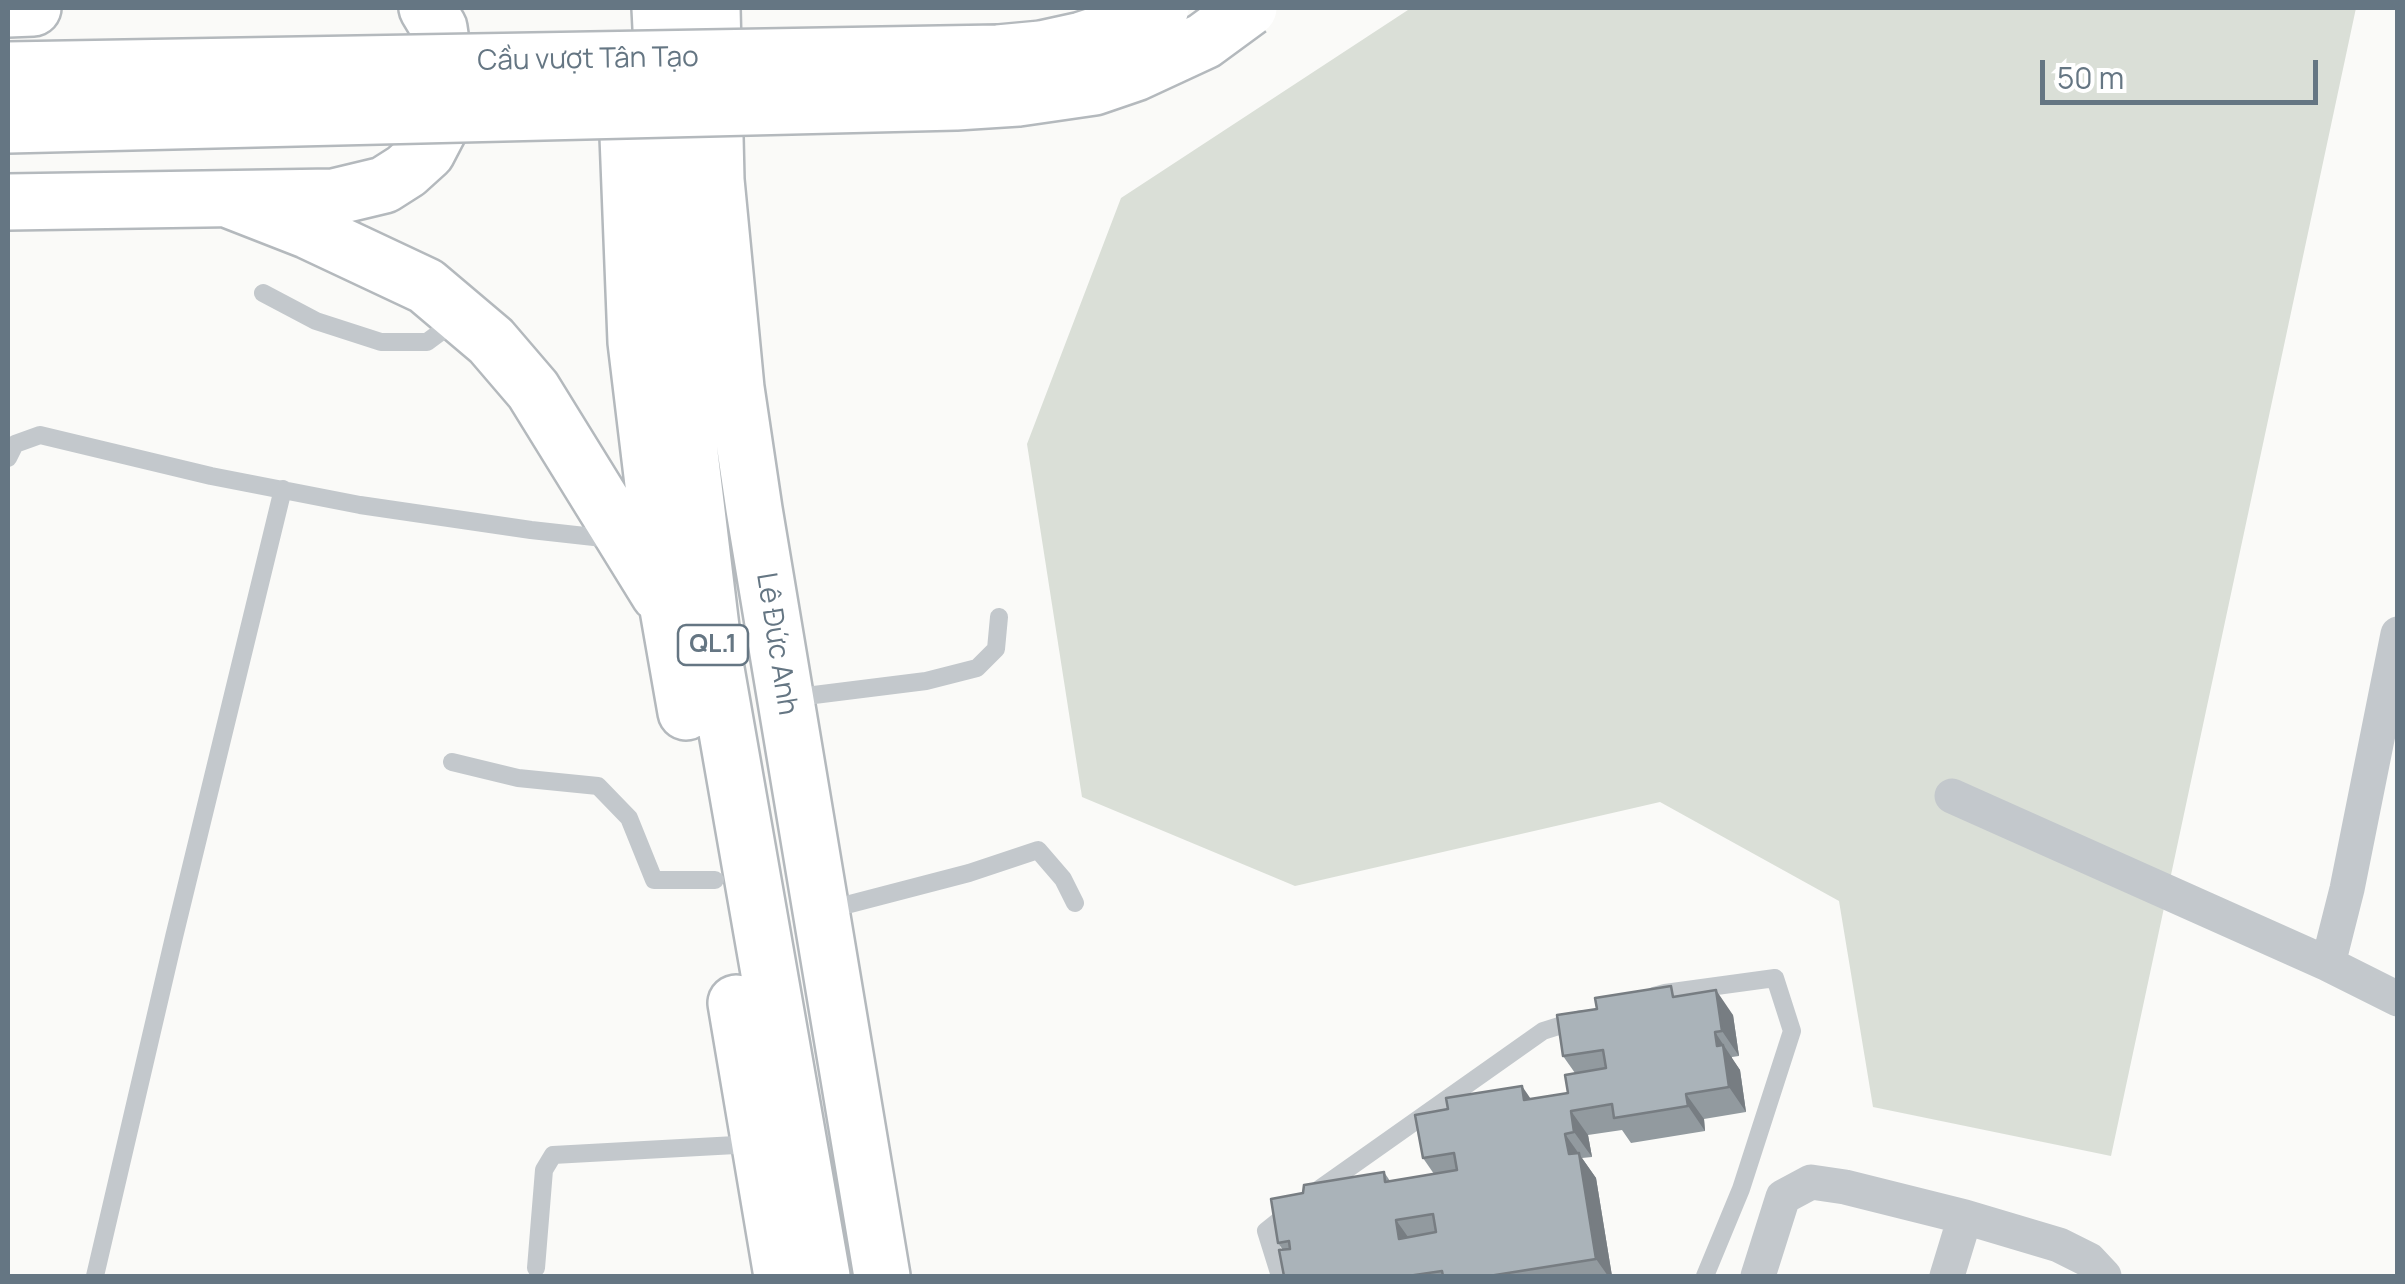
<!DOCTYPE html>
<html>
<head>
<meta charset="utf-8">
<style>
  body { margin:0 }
  #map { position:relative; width:2405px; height:1284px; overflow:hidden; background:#fafaf8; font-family:Manrope,sans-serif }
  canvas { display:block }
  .frame { position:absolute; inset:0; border:10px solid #657683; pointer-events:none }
  .scale { position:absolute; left:2040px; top:60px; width:278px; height:45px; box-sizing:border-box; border:5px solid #657683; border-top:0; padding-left:12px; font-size:30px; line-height:35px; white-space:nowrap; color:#657683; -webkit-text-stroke:8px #fff; paint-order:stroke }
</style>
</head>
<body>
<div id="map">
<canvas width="2405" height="1284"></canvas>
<div class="frame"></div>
<div class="scale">50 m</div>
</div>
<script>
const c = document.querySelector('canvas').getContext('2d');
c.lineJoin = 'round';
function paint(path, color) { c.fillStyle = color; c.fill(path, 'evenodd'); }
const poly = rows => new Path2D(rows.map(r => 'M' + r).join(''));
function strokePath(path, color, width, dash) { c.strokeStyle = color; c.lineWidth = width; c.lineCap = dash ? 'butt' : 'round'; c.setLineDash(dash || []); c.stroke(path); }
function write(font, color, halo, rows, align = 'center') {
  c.font = font + ' Manrope,sans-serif'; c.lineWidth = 10; c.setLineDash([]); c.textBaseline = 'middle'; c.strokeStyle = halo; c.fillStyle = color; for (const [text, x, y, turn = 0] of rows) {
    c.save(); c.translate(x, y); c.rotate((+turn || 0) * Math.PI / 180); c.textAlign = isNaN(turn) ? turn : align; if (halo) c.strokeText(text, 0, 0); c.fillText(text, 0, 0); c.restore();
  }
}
const green = poly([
  [1411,8,2356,8,2111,1156,1873,1107,1839,901,1660,802,1295,886,1082,797,1027,444,1121,198]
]);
const service = poly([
  [263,293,316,321,381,342,427,342,458,319],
  [8,458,15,444,40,435,211,476,360,505,531,530,612,539],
  [814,695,926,681,977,668,996,649,999,617],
  [452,762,518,778,598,786,629,818,654,880,715,880],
  [850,904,969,873,1038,850,1063,879,1075,903],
  [1654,996,1665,993,1775,978,1792,1031,1741,1189,1705,1276],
  [1315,1192,1543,1031,1581,1019],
  [536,1268,544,1170,553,1155,754,1144],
  [95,1276,174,937,283,489],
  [1280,1276,1266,1231,1291,1211]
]);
const minor = poly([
  [1952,796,2328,964,2398,999],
  [2328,964,2347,889,2398,634],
  [1758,1276,1783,1197,1811,1182,1845,1187,1965,1217,2059,1245,2089,1260,2104,1276],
  [1947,1276,1965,1217]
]);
const trunk = poly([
  [660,8,677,345,716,669,822,1276],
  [712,8,716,180,736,388,754,509,882,1276],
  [8,9,33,8],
  [628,136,636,342,668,609,686,712],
  [227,199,309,231,426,286,491,341,533,390,659,594],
  [8,202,334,197,384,185,406,171,427,152,439,129,447,82,439,28,427,8],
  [736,1003,782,1276]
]);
const trunkBridge = poly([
  [8,70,998,53,1041,49,1082,40,1119,28,1161,8],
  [8,125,956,102,1018,98,1094,87,1135,73,1204,41,1249,8]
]);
const wall = poly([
  [1678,996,1733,1015,1739,1056,1732,1057,1732,1059,1740,1070,1746,1112,1704,1119,1705,1131,1631,1143,1622,1130,1588,1135,1592,1157,1582,1158,1596,1178,1612,1276,1284,1276,1283,1250,1278,1243,1303,1193,1384,1172,1390,1181,1434,1174,1423,1158,1531,1099,1568,1093,1575,1073,1563,1056]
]);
const shadedWall = poly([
  [1716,990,1733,1015,1739,1056,1722,1031],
  [1715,1032,1740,1070,1746,1112,1729,1087,1717,1046],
  [1522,1086,1539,1111,1524,1100],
  [1686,1094,1704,1119,1705,1131,1688,1106],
  [1571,1111,1588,1135,1592,1157,1574,1132],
  [1565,1134,1596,1178,1612,1276,1608,1276,1596,1259,1569,1154],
  [1396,1220,1413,1244,1399,1239]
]);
const building = poly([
  [1671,986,1673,997,1716,990,1722,1031,1715,1032,1717,1046,1723,1045,1729,1087,1686,1094,1688,1106,1614,1118,1612,1104,1571,1111,1574,1132,1565,1134,1569,1154,1579,1153,1596,1259,1489,1276,1443,1276,1442,1271,1408,1276,1284,1276,1279,1250,1290,1249,1289,1241,1278,1243,1271,1199,1303,1193,1304,1185,1384,1172,1385,1182,1457,1170,1454,1153,1423,1158,1415,1115,1448,1109,1446,1098,1522,1086,1524,1100,1568,1093,1565,1075,1606,1068,1603,1050,1563,1056,1557,1015,1597,1009,1595,998,1671,986],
  [1433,1214,1436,1232,1399,1239,1396,1220,1433,1214]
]);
const shields = [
  [713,645,70]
];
const shieldNames = [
  ["QL.1",713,645]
];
const streetNames = [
  ["Cầu vượt Tân Tạo",588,60,-1],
  ["Lê Đức Anh",776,644,81]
];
paint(green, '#dadfd7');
strokePath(trunk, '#b4b9bd', 60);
strokePath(service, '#c3c8cc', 18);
strokePath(minor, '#c3c8cc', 35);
strokePath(trunk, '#fff', 55);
strokePath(trunkBridge, '#b4b9bd', 60, []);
strokePath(trunkBridge, '#fff', 55);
paint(wall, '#929a9f');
paint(shadedWall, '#777d82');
paint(building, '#aab3b9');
strokePath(building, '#777d82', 2.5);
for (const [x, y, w] of shields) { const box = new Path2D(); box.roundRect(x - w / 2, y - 20, w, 40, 8); c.fillStyle = '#fff'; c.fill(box); strokePath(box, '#657683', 2.5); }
write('bold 25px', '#657683', null, shieldNames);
write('28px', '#657683', '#fff', streetNames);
</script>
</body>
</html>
